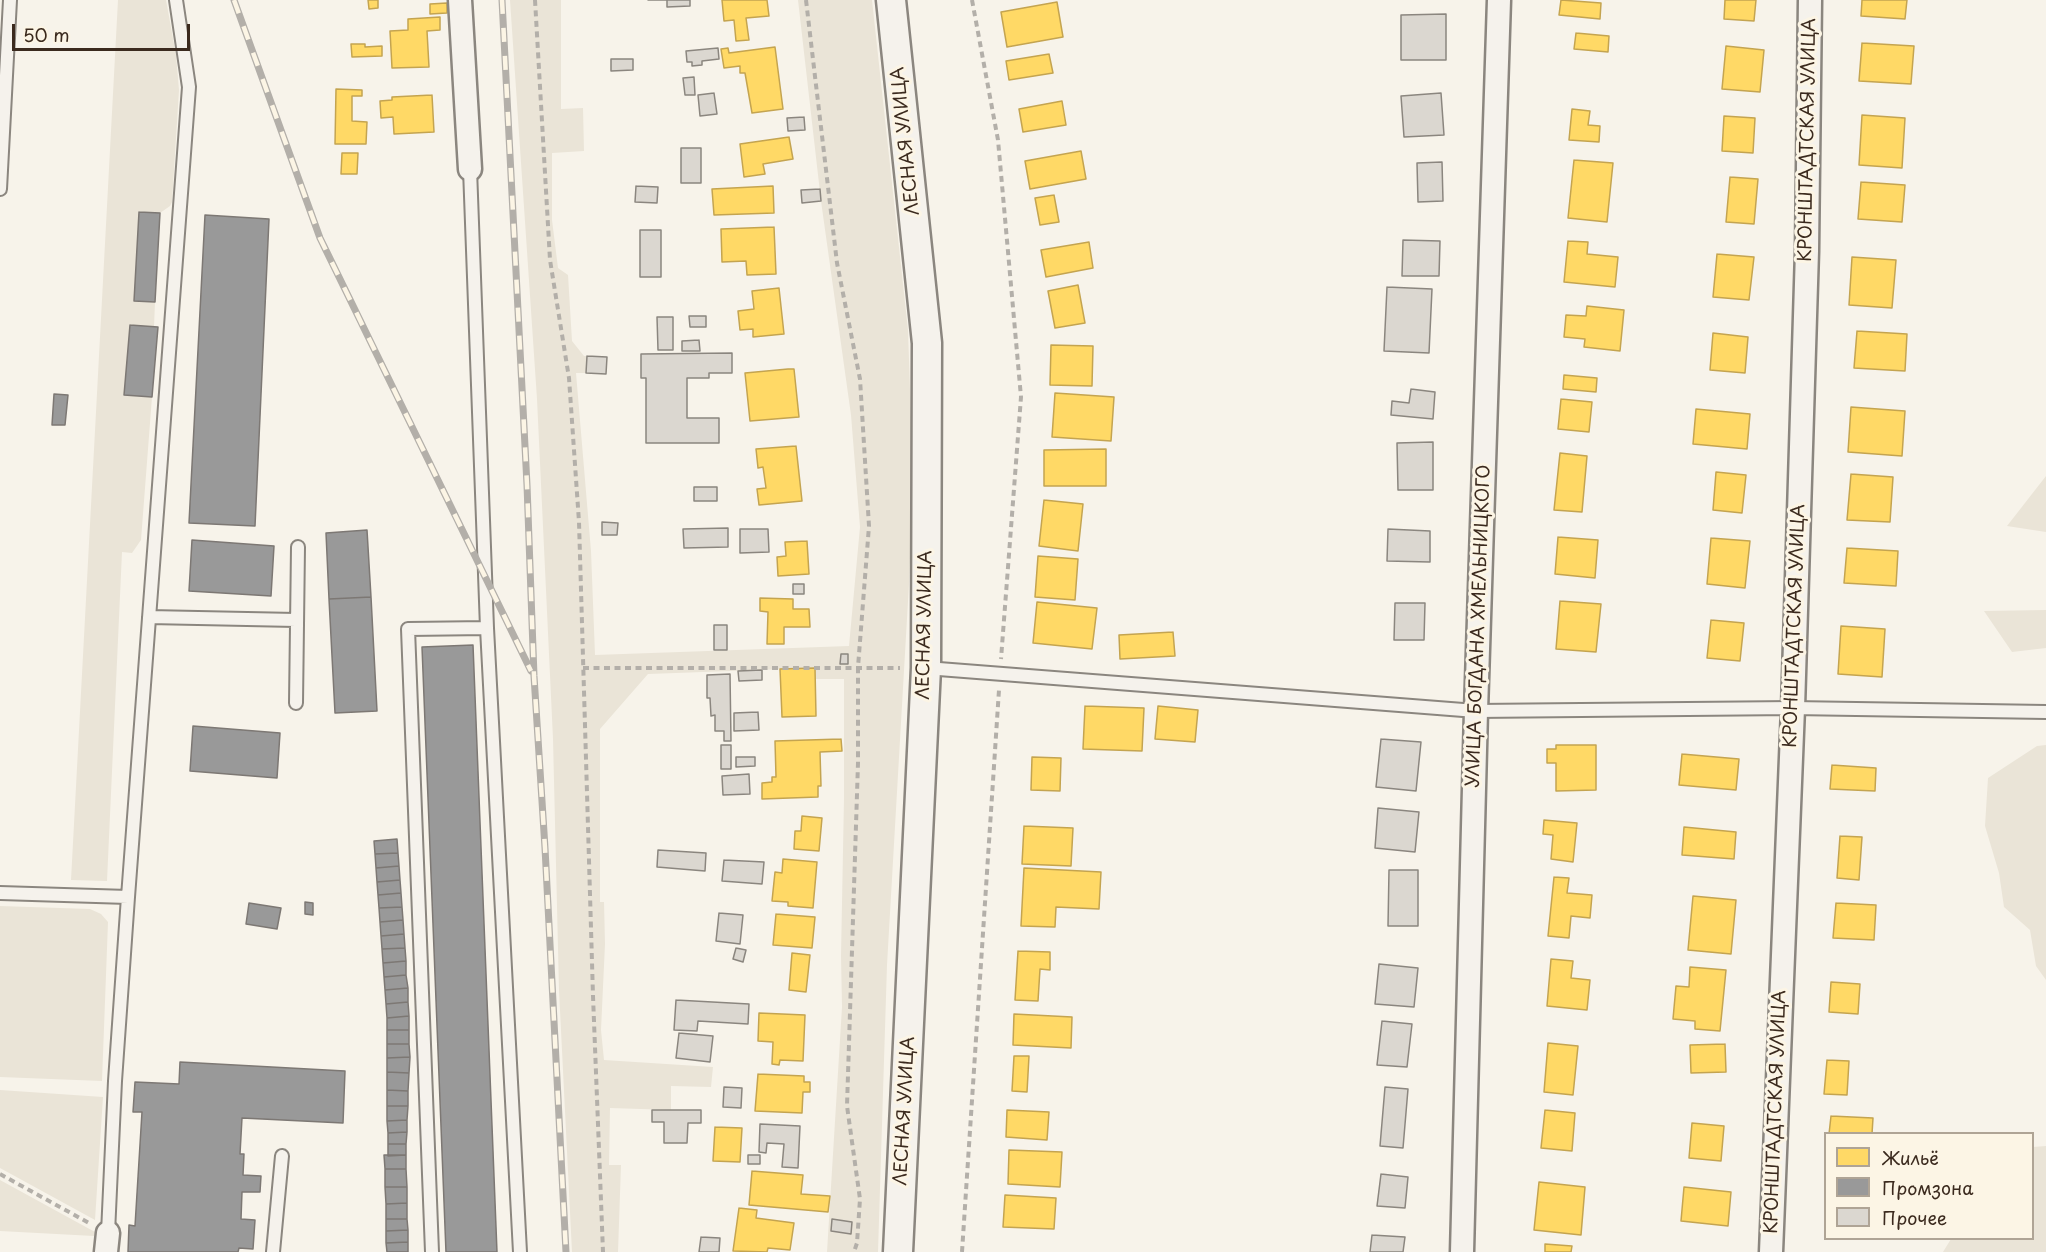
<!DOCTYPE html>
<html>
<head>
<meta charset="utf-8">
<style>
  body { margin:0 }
  #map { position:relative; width:2046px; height:1252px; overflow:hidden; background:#f7f3ea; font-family:"Playpen Sans",sans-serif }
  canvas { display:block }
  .legend { position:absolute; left:1824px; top:1132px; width:210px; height:108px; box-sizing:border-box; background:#fcf5e5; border:2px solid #afa495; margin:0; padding:8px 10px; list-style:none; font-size:18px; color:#3b2a1e }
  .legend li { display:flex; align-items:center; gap:12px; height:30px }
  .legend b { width:30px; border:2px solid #afa495 }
  .scale { position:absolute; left:12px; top:24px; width:178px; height:27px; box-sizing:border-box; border:3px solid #3b2a1e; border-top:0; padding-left:8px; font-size:18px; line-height:21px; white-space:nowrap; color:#3b2a1e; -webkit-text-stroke:4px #fcf5e5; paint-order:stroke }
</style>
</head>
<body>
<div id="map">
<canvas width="2046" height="1252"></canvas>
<ul class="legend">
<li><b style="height:16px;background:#ffd966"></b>Жильё</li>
<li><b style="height:16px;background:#999"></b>Промзона</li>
<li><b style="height:16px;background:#dbd7d0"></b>Прочее</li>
</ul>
<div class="scale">50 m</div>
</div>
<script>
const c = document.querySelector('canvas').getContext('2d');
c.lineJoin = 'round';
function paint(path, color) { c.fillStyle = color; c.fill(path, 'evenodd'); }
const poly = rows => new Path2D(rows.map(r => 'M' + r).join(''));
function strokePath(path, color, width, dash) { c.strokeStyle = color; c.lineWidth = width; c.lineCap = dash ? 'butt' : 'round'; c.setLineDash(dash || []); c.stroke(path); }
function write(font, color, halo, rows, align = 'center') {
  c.font = font + ' "Playpen Sans",sans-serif'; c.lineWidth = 6; c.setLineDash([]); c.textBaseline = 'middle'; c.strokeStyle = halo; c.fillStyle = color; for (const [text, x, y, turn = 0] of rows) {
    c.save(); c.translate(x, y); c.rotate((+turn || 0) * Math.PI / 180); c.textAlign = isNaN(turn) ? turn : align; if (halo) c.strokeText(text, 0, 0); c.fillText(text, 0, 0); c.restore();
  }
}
const green = poly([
  [118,0,166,0,176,55,179,90,172,202,170,206,160,213,139,213,135,300,155,302,154,327,130,325,124,394,152,397,141,540,132,553,122,552,107,881,71,880],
  [510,0,561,0,561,109,583,108,584,151,552,153,552,220,558,268,568,275,572,341,584,356,587,356,586,373,576,373,591,551,595,655,849,646,860,527,851,415,821,201,798,0,872,0,908,330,913,479,909,584,887,965,878,1252,827,1252,842,1007,841,956,844,798,844,679,815,679,814,668,648,674,600,729,600,902,604,902,605,944,601,1030,604,1060,713,1067,711,1087,671,1086,671,1110,610,1108,609,1165,621,1165,618,1252,572,1252,559,990,553,739,537,399],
  [2046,476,2046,532,2007,526],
  [2046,610,2046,648,2012,652,1984,611],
  [2046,745,2046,980,2036,966,2030,930,2004,907,1999,873,1985,826,1988,778,2037,746],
  [0,906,90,909,101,914,108,922,102,1081,0,1077],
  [0,1090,103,1097,95,1220,0,1168],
  [2046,1146,2046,1252,1943,1252,1951,1239,2032,1238,2033,1147],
  [0,1180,95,1232,94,1236,0,1231]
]);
const homes = poly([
  [368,0,378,0,378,8,369,9,368,0],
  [722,0,767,0,769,16,746,18,749,40,736,41,734,20,724,21,722,0],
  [1561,0,1601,3,1600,19,1559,15,1561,0],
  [1725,0,1756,0,1754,21,1724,19,1725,0],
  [1862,0,1907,0,1905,19,1861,16,1862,0],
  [1057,2,1063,37,1007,47,1001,12,1057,2],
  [447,3,447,13,430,14,430,4,447,3],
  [440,17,440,30,427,31,429,67,392,68,390,31,408,30,408,19,440,17],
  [1576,33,1609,36,1608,52,1574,49,1576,33],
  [1862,43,1914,46,1911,84,1859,81,1862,43],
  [351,44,365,44,365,47,382,46,382,56,352,57,351,44],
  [1726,46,1764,50,1760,92,1722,89,1726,46],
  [775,47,783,109,752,113,745,73,740,73,740,66,724,68,721,49,728,48,729,53,775,47],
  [1049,54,1053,73,1009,80,1006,61,1049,54],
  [336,89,362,90,362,96,352,96,352,121,367,122,366,144,335,144,336,89],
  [432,95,434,132,394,134,393,117,381,118,380,101,392,100,392,97,432,95],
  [1062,101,1066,125,1023,132,1019,109,1062,101],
  [1572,109,1590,111,1588,125,1600,126,1599,142,1569,140,1572,109],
  [1862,115,1905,118,1902,168,1859,165,1862,115],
  [1724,116,1755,118,1753,153,1722,151,1724,116],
  [789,137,793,159,763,164,765,174,744,177,740,144,789,137],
  [1081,151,1086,179,1030,189,1025,161,1081,151],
  [342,153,358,153,357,174,341,174,342,153],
  [1574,160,1613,163,1607,222,1568,218,1574,160],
  [1730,177,1758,179,1754,224,1726,222,1730,177],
  [1861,182,1905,185,1902,222,1858,219,1861,182],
  [773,186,774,213,714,215,712,189,773,186],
  [1054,195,1059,222,1040,225,1035,198,1054,195],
  [774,227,776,274,747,275,746,261,722,262,721,229,774,227],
  [1568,241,1588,242,1587,254,1618,257,1615,287,1564,282,1568,241],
  [1089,242,1093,268,1046,277,1041,250,1089,242],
  [1717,254,1754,257,1749,300,1713,297,1717,254],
  [1852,257,1896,260,1892,308,1849,305,1852,257],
  [1078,285,1085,323,1055,328,1048,291,1078,285],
  [779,288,784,334,753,337,753,329,740,330,738,311,754,309,752,291,779,288],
  [1587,306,1624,310,1620,351,1584,347,1585,339,1564,337,1566,315,1586,316,1587,306],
  [1857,331,1907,334,1905,371,1854,368,1857,331],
  [1713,333,1748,337,1745,373,1710,370,1713,333],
  [1051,345,1093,346,1092,386,1050,385,1051,345],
  [788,369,794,369,799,417,750,421,745,373,788,369],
  [1564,375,1597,378,1596,392,1563,389,1564,375],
  [1055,393,1114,397,1111,441,1052,437,1055,393],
  [1561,399,1592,402,1589,432,1558,429,1561,399],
  [1851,407,1905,411,1902,456,1848,452,1851,407],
  [1696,409,1750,414,1747,449,1693,444,1696,409],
  [796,446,802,501,759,505,757,489,766,488,763,467,758,468,756,449,796,446],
  [1106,449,1106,486,1044,486,1044,450,1106,449],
  [1560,453,1587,456,1582,512,1554,510,1560,453],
  [1716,472,1746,475,1742,513,1713,510,1716,472],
  [1851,474,1893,477,1890,522,1847,520,1851,474],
  [1044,500,1083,504,1078,551,1039,546,1044,500],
  [1558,537,1598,540,1595,578,1555,574,1558,537],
  [1711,538,1750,541,1745,588,1707,584,1711,538],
  [807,541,809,574,778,576,777,557,786,556,785,542,807,541],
  [1847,548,1898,551,1896,586,1844,583,1847,548],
  [1038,556,1078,559,1075,600,1035,597,1038,556],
  [760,598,793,599,793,609,809,609,810,627,784,627,784,644,767,644,768,612,760,611,760,598],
  [1560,601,1601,604,1596,652,1556,649,1560,601],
  [1037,602,1097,608,1092,649,1033,643,1037,602],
  [1711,620,1744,623,1740,661,1707,658,1711,620],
  [1841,626,1885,629,1882,677,1838,674,1841,626],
  [1173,632,1175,656,1120,659,1119,635,1173,632],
  [815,668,816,716,782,717,780,669,815,668],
  [1085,706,1144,708,1142,751,1083,749,1085,706],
  [1158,706,1198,710,1195,742,1155,739,1158,706],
  [841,739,842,751,820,752,821,786,818,786,818,797,762,799,762,783,772,782,772,777,776,777,775,741,841,739],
  [1556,745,1596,745,1596,790,1556,791,1556,763,1547,763,1547,749,1556,749,1556,745],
  [1682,754,1739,759,1736,790,1679,785,1682,754],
  [1032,757,1061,758,1060,791,1031,790,1032,757],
  [1832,765,1876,768,1875,791,1830,789,1832,765],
  [802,816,822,818,819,851,794,849,795,831,801,831,802,816],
  [1544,820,1577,823,1573,862,1551,859,1553,835,1543,834,1544,820],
  [1024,826,1073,828,1071,866,1022,864,1024,826],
  [1684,827,1736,832,1734,859,1682,855,1684,827],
  [1840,836,1862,837,1859,880,1837,878,1840,836],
  [783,859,817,862,813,908,788,906,788,902,772,901,775,872,782,873,783,859],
  [1024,868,1101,872,1099,909,1056,907,1055,927,1021,926,1024,868],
  [1554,877,1569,878,1567,893,1592,895,1590,918,1571,916,1569,938,1548,936,1554,877],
  [1693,896,1736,900,1731,954,1688,950,1693,896],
  [1836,903,1876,905,1874,940,1833,938,1836,903],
  [776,914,815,917,812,948,773,945,776,914],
  [1018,951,1050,952,1050,970,1040,969,1038,1001,1015,1000,1018,951],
  [792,953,810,955,806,992,789,990,792,953],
  [1551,959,1573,961,1571,978,1590,980,1587,1010,1547,1006,1551,959],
  [1690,967,1726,970,1720,1031,1695,1029,1695,1021,1673,1019,1676,986,1689,987,1690,967],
  [1831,982,1860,984,1858,1014,1829,1012,1831,982],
  [759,1013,805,1015,803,1061,780,1060,779,1065,772,1064,773,1042,758,1041,759,1013],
  [1014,1014,1072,1017,1071,1048,1013,1045,1014,1014],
  [1548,1043,1578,1046,1573,1095,1544,1092,1548,1043],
  [1725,1044,1726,1072,1691,1073,1690,1045,1725,1044],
  [1014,1056,1029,1056,1027,1092,1012,1091,1014,1056],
  [1827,1060,1849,1061,1847,1095,1824,1094,1827,1060],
  [758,1074,804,1076,804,1082,810,1082,810,1092,803,1092,802,1113,755,1111,758,1074],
  [1007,1110,1049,1112,1047,1140,1006,1137,1007,1110],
  [1545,1110,1575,1113,1572,1151,1541,1148,1545,1110],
  [1831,1116,1873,1118,1872,1134,1829,1134,1831,1116],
  [1692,1123,1724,1126,1721,1161,1689,1158,1692,1123],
  [715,1127,742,1128,740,1162,713,1161,715,1127],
  [1009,1150,1062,1152,1060,1187,1008,1184,1009,1150],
  [752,1171,803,1175,801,1194,830,1196,828,1212,749,1205,752,1171],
  [1539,1182,1585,1187,1581,1235,1534,1230,1539,1182],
  [1684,1187,1731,1192,1728,1226,1681,1221,1684,1187],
  [1005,1195,1056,1198,1054,1229,1003,1227,1005,1195],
  [739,1208,757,1210,756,1218,794,1223,790,1250,768,1248,767,1252,733,1251,739,1208],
  [1545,1244,1572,1246,1571,1252,1545,1252,1545,1244]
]);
const industry = poly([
  [139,212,160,213,155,302,134,301,139,212],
  [205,215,269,219,255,526,189,523,205,215],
  [130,325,158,327,152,397,124,395,130,325],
  [54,394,68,395,65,425,52,425,54,394],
  [367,530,371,597,329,599,326,533,367,530],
  [192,540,274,546,271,596,189,591,192,540],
  [371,597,377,711,335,713,329,599,371,597],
  [473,645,497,1252,446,1252,422,647,473,645],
  [193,726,280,733,277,778,190,771,193,726],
  [397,839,398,853,375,854,374,841,397,839],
  [398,853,399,866,376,868,375,854,398,853],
  [399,866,400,880,377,882,376,868,399,866],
  [400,880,401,893,378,895,377,882,400,880],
  [401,893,402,907,379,908,378,895,401,893],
  [305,902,313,903,313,915,305,914,305,902],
  [249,903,281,908,277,929,246,924,249,903],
  [402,907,403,920,380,922,379,908,402,907],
  [403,920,404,934,381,936,380,922,403,920],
  [404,934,405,948,382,949,381,936,404,934],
  [405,948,406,961,383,963,382,949,405,948],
  [406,961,406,975,384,977,383,963,406,961],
  [406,975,408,988,385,990,384,977,406,975],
  [408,988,408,1002,386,1004,385,990,408,988],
  [408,1002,409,1016,387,1018,386,1004,408,1002],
  [409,1016,409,1030,387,1030,387,1018,409,1016],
  [387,1030,409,1030,409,1044,387,1044,387,1030],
  [387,1044,409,1044,410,1057,387,1058,387,1044],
  [410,1057,409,1073,387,1072,387,1058,410,1057],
  [180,1062,345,1071,343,1123,242,1118,240,1154,244,1154,243,1175,261,1176,260,1192,242,1192,241,1219,255,1220,253,1249,239,1248,238,1252,128,1252,129,1225,135,1226,142,1112,133,1112,135,1082,179,1084,180,1062],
  [387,1072,409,1073,408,1091,387,1090,387,1072],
  [387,1090,408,1091,408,1106,387,1106,387,1090],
  [387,1106,408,1106,407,1120,387,1121,387,1106],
  [407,1120,407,1132,388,1133,387,1121,407,1120],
  [407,1132,406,1144,388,1144,388,1133,407,1132],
  [388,1144,406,1144,406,1155,388,1156,388,1144],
  [384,1155,406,1155,406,1169,385,1169,384,1155],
  [385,1169,406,1169,407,1187,385,1187,385,1169],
  [385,1187,407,1187,407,1203,386,1204,385,1187],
  [407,1203,407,1219,386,1219,386,1204,407,1203],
  [386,1219,407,1219,408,1230,386,1231,386,1219],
  [408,1230,408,1242,386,1243,386,1231,408,1230],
  [408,1242,408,1252,387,1252,386,1243,408,1242]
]);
const building = poly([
  [648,0,690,0,690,6,667,7,667,0,648,0],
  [1446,14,1446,60,1401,60,1401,15,1446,14],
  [718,48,719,59,702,61,702,65,692,66,692,62,687,62,686,51,718,48],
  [611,59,633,59,633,70,611,71,611,59],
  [694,77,695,95,685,95,683,78,694,77],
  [714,93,717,114,700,116,698,95,714,93],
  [1441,93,1444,135,1404,137,1401,96,1441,93],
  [804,117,805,130,788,131,787,118,804,117],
  [681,148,701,148,701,183,681,183,681,148],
  [1442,162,1443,201,1418,202,1417,163,1442,162],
  [636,186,658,187,657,203,635,202,636,186],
  [820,189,821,201,802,203,801,190,820,189],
  [640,230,661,230,661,277,640,277,640,230],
  [1403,240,1440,241,1439,276,1402,276,1403,240],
  [1387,287,1432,289,1429,353,1384,351,1387,287],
  [689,316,706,316,706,327,690,327,689,316],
  [657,317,673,317,673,350,658,350,657,317],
  [699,340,700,351,682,351,682,341,699,340],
  [732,353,732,373,709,373,709,378,687,378,687,418,719,418,719,443,646,443,646,378,641,378,641,354,732,353],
  [587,356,607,357,606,374,586,373,587,356],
  [1411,389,1435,392,1433,419,1391,415,1392,401,1409,403,1411,389],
  [1433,442,1433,490,1398,490,1397,443,1433,442],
  [694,487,717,487,717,501,694,501,694,487],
  [602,522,618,523,617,535,602,535,602,522],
  [728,528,728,547,684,548,683,529,728,528],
  [740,529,768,529,769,552,740,553,740,529],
  [1388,529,1430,531,1430,562,1387,561,1388,529],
  [793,584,804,584,804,594,793,594,793,584],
  [1395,603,1425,603,1424,640,1394,640,1395,603],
  [714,625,727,625,727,650,714,650,714,625],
  [841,654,848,654,848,664,840,664,841,654],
  [762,670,762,680,739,681,738,671,762,670],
  [730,674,731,741,724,741,724,731,715,731,715,715,711,716,710,698,707,698,707,675,730,674],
  [758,712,759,730,734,731,734,713,758,712],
  [1381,739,1421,742,1416,791,1376,787,1381,739],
  [721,745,731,745,731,769,721,769,721,745],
  [736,757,755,757,755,766,736,767,736,757],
  [749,774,750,794,723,795,722,776,749,774],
  [1378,808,1419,812,1415,852,1375,848,1378,808],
  [658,850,706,853,705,871,657,867,658,850],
  [724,860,764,862,762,884,722,881,724,860],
  [1389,870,1418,870,1418,926,1388,926,1389,870],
  [719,913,743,915,740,944,716,941,719,913],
  [736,948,746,950,743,962,733,959,736,948],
  [1379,964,1418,968,1414,1007,1375,1004,1379,964],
  [676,1000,749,1004,748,1024,698,1021,697,1031,674,1030,676,1000],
  [1382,1021,1412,1024,1407,1067,1377,1065,1382,1021],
  [679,1033,713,1036,710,1062,676,1058,679,1033],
  [724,1087,742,1088,741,1108,723,1107,724,1087],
  [1385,1087,1408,1089,1403,1148,1380,1146,1385,1087],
  [652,1110,701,1110,701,1123,688,1123,687,1143,664,1143,664,1122,652,1122,652,1110],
  [760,1124,800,1126,798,1168,782,1167,784,1144,767,1143,766,1153,759,1152,760,1124],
  [748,1155,760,1155,760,1164,748,1164,748,1155],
  [1381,1174,1408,1177,1405,1208,1377,1206,1381,1174],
  [832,1219,852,1222,851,1234,831,1231,832,1219],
  [1372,1235,1405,1237,1403,1252,1370,1252,1372,1235],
  [701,1237,720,1238,719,1252,699,1252,701,1237]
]);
const path = poly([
  [535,0,550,260,569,378,579,522,593,996,603,1252],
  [806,0,837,263,860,379,869,526,858,667,858,763,847,1106,860,1199,857,1243,854,1252],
  [972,0,998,140,1021,397,1001,659],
  [583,668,900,668],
  [0,1174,89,1223],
  [962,1252,999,690]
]);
const service = poly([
  [470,169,487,628],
  [0,189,10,0],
  [149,617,296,620],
  [926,668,1476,711,1793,708,2046,712],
  [296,703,298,547],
  [0,893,128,897],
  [108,1233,115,1081,128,897,189,87,176,0],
  [273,1252,282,1156],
  [432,1252,408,629,487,628,520,1252]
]);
const minor = poly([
  [460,0,470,169],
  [106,1252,108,1233],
  [1462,1252,1476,711,1499,0],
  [1771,1252,1793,708,1807,251,1810,0]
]);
const tertiary = poly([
  [891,0,927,343,926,668,898,1252]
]);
const rail = poly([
  [234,0,320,238,531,671],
  [502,0,527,485,534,676,545,848,566,1252]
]);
const streetNames = [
  ["КРОНШТАДТСКАЯ УЛИЦА",1808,140,-89],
  ["ЛЕСНАЯ УЛИЦА",906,141,-96],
  ["ЛЕСНАЯ УЛИЦА",925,625,-89],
  ["УЛИЦА БОГДАНА ХМЕЛЬНИЦКОГО",1479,626,-88],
  ["КРОНШТАДТСКАЯ УЛИЦА",1795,626,-88],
  ["ЛЕСНАЯ УЛИЦА",905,1111,-87],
  ["КРОНШТАДТСКАЯ УЛИЦА",1776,1112,-88]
];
paint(green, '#eae4d7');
paint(homes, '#ffd966');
strokePath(homes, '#c4a450', 1.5);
paint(industry, '#999');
strokePath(industry, '#7d7874', 1.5);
paint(building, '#dbd7d0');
strokePath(building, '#8b867f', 1.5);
strokePath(service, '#8b867f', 16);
strokePath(minor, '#8b867f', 27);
strokePath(tertiary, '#8b867f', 33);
strokePath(path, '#b3afa9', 4, [6, 4.5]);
strokePath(service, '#f5f2ec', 12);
strokePath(minor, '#f5f2ec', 22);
strokePath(tertiary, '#f5f2ec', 28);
strokePath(rail, '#b3afa9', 7);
strokePath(rail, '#fcf5e5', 4.5, [14]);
write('18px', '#3b2a1e', '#fcf5e5', streetNames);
</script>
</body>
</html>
